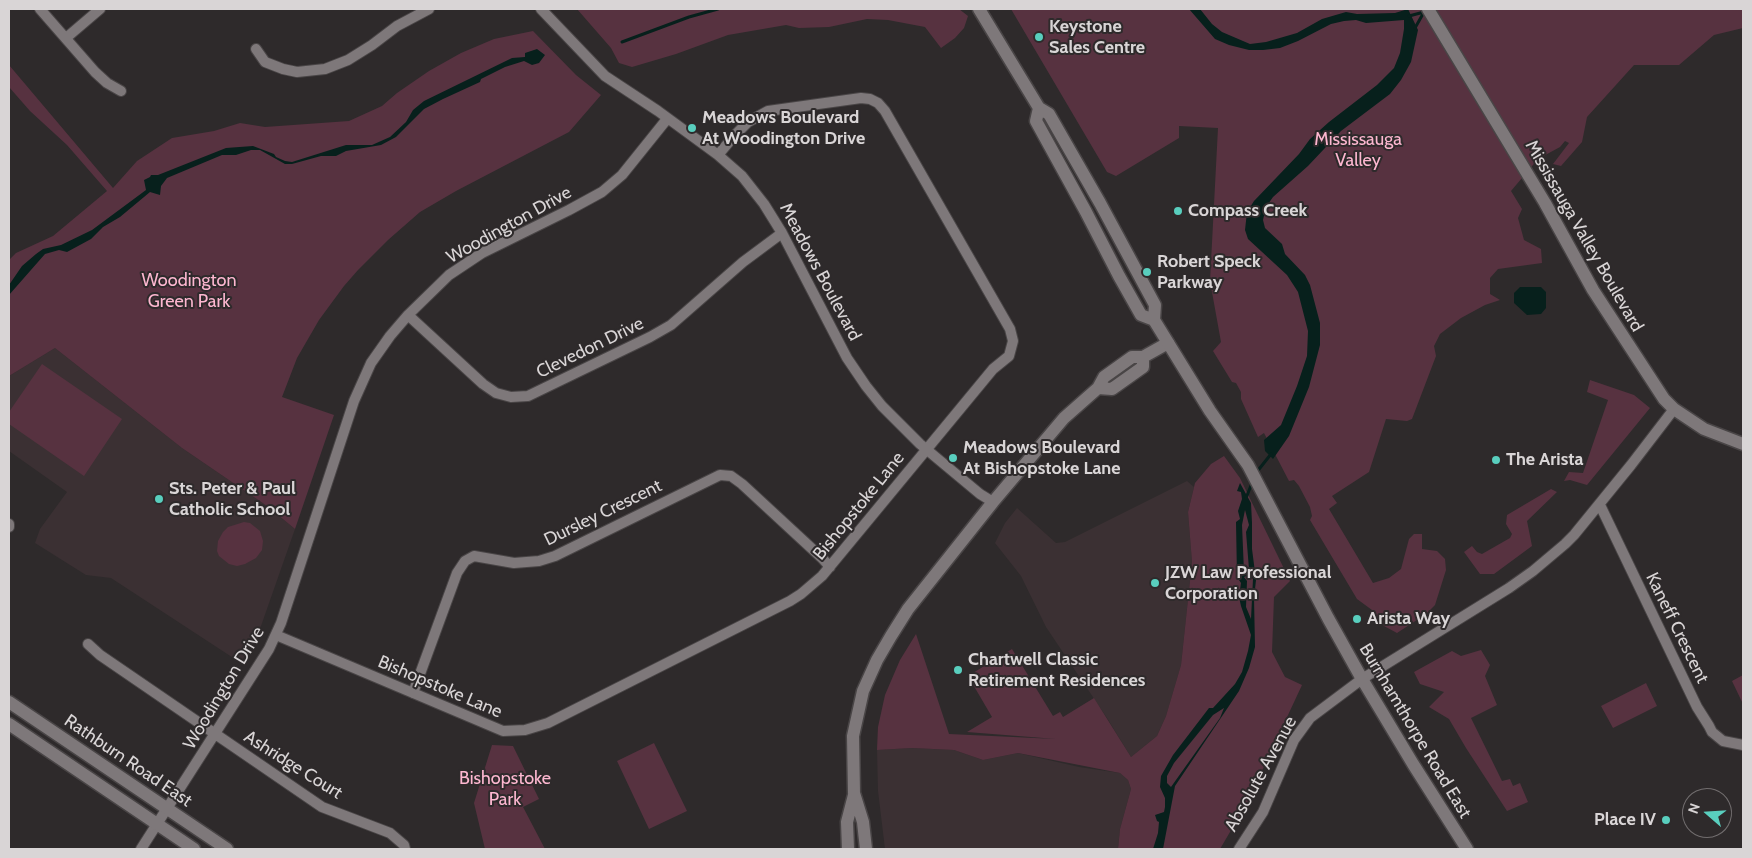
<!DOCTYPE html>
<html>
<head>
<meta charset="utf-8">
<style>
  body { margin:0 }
  #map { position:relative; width:1752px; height:858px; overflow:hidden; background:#2e2a2b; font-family:Cabin,sans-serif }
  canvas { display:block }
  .frame { position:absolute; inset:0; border:10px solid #d9d5d6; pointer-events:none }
  .north { position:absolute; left:1682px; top:788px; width:50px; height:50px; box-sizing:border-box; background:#2e2a2b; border:1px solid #726e6f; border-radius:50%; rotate:289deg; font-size:14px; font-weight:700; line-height:20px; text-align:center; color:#d9d5d6 }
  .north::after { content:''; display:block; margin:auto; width:18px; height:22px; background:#59cebe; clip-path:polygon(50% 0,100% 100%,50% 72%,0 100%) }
</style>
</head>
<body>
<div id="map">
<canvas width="1752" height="858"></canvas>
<div class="frame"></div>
<div class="north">N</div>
</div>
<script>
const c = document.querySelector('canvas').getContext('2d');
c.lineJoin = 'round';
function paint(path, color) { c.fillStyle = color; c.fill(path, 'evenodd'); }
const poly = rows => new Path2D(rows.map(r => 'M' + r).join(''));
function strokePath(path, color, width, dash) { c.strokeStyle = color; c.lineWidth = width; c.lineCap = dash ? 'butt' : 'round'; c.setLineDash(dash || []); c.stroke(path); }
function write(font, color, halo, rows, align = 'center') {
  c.font = font + ' Cabin,sans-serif'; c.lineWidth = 4; c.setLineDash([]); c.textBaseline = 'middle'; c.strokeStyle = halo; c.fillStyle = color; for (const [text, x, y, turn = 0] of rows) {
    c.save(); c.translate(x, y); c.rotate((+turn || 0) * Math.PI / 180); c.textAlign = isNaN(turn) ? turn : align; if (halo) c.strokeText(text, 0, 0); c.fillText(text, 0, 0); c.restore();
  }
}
const built = poly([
  [55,348,182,448,267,506,295,529,261,626,241,663,111,578,86,575,35,543,40,529,67,492,9,451,9,376],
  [1187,481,1194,487,1188,512,1192,562,1181,665,1166,716,1157,736,1131,757,1107,718,1046,627,1021,576,995,543,1005,523,1017,508,1056,543,1065,542],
  [912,748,954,750,983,760,1018,753,1079,767,1120,773,1128,780,1131,789,1120,829,1118,849,885,849,878,791,877,750]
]);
const green = poly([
  [577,9,959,9,968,16,964,28,955,38,941,48,925,27,888,20,867,19,829,27,799,28,786,25,728,35,676,54,632,67,619,63,611,48],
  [1011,9,1743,9,1743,28,1714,35,1679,65,1634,65,1587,117,1582,142,1561,166,1553,164,1569,143,1565,141,1560,147,1538,159,1511,191,1522,209,1518,218,1524,240,1541,249,1542,263,1498,269,1490,278,1490,294,1500,300,1485,305,1461,318,1440,334,1434,346,1436,356,1412,419,1407,421,1386,419,1369,472,1332,496,1337,503,1329,509,1373,583,1389,578,1401,569,1409,539,1414,534,1422,534,1422,549,1437,551,1445,559,1446,570,1435,605,1426,614,1397,633,1384,626,1372,610,1357,599,1310,520,1312,516,1310,507,1299,486,1294,480,1289,481,1264,433,1258,437,1241,399,1241,392,1236,383,1232,382,1213,351,1221,342,1210,281,1218,128,1179,126,1179,138,1116,176,1107,172],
  [533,31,576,75,601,95,569,132,456,191,420,212,388,240,358,270,344,286,319,320,297,358,282,397,334,415,295,529,267,506,182,448,55,348,9,376,9,260,16,253,53,236,107,191,67,145,30,111,9,87,9,65,113,188,137,161,172,138,214,131,240,123,265,127,349,121,382,106,397,93,429,71,461,53,494,39],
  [42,364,122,419,84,476,9,424,9,412],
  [1590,380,1634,395,1650,408,1587,485,1570,480,1564,481,1569,472,1583,473,1608,400,1587,392],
  [1224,456,1240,478,1290,581,1274,597,1272,652,1285,677,1302,685,1247,803,1220,849,1118,849,1120,829,1131,789,1128,780,1120,773,1018,753,983,760,954,750,912,748,877,750,878,727,885,695,900,660,916,634,949,734,1056,739,967,732,992,717,968,676,1012,649,1053,716,1060,712,1063,717,1094,698,1131,757,1157,736,1166,716,1181,665,1192,562,1188,512,1195,483,1211,464],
  [1551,489,1557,492,1527,521,1532,546,1494,574,1480,574,1464,552,1472,546,1477,552,1482,554,1510,538,1512,534,1506,524,1507,515],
  [244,522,250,523,260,531,263,541,262,550,256,558,245,564,237,566,229,564,219,556,217,551,218,541,223,532,228,527],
  [1481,650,1490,665,1485,676,1497,705,1471,718,1502,781,1510,779,1513,786,1520,783,1528,802,1507,811,1466,748,1449,719,1429,707,1444,692,1420,684,1414,672,1452,651,1461,656],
  [1743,675,1743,704,1732,681],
  [1646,683,1657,706,1613,728,1601,706],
  [654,743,687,811,649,829,617,761],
  [492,745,513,746,539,799,523,807,545,849,485,849,474,803]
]);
const water = poly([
  [1189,9,1200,9,1212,24,1222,32,1250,44,1266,42,1297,33,1322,19,1346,12,1357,14,1395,13,1408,9,1418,30,1411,62,1401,80,1390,94,1341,131,1308,166,1273,197,1266,207,1263,220,1265,228,1282,244,1285,254,1305,275,1310,285,1320,323,1320,345,1309,387,1289,436,1273,459,1265,451,1264,440,1281,425,1297,386,1307,356,1308,331,1298,292,1287,275,1248,239,1245,230,1247,212,1254,201,1299,154,1310,139,1329,122,1377,85,1394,68,1400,53,1404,29,1404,20,1366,23,1356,20,1344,21,1331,24,1298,41,1280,48,1263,50,1249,50,1229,45,1215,39],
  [537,49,545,55,539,63,532,65,524,61,505,67,481,79,480,82,443,99,424,109,396,137,381,145,346,151,336,156,321,156,292,164,285,164,260,150,251,150,236,155,222,155,167,178,161,186,160,195,150,192,120,217,103,227,91,239,67,252,59,250,45,254,9,295,9,285,22,266,36,254,43,249,61,245,92,230,146,190,144,180,150,177,151,175,158,175,226,148,253,146,274,154,276,157,285,161,292,162,346,145,372,145,390,137,406,122,413,110,424,101,512,58,525,57,525,53],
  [1520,287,1541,287,1546,292,1546,308,1541,314,1527,315,1514,303,1514,293],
  [1240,483,1251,503,1252,523,1252,549,1256,580,1254,598,1255,647,1249,668,1239,691,1175,786,1163,849,1153,849,1158,833,1159,822,1157,821,1155,815,1164,812,1165,807,1165,798,1160,787,1161,776,1173,755,1209,708,1213,708,1235,684,1242,672,1248,651,1251,635,1241,606,1239,597,1241,583,1237,577,1236,522,1240,519,1238,511,1242,499,1241,492,1237,491],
  [1245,510,1249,525,1246,532,1249,569,1244,572,1242,525],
  [1249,575,1253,579,1251,619,1246,607,1247,581,1244,577],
  [1224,708,1220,718,1171,787,1167,783,1167,776,1174,763,1213,715]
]);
const stream = poly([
  [1409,16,1424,12],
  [1415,28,1424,12],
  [622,42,689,17,718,9],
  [1256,473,1271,454],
  [1246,498,1252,483]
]);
const minor = poly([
  [40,9,95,72,107,83,121,91],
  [541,9,605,76,658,111,718,155,742,176,764,204,782,233,847,358,866,386,882,406,920,444,980,494,993,502],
  [66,38,100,9],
  [256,49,265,62,283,69,297,72,325,69,348,60,372,45,397,26,429,9],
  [408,315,483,384,496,393,511,397,528,396,650,337,671,325,743,262,782,233],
  [1600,505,1697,707,1709,726,1712,732,1723,741,1743,745],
  [9,524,9,527],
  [276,635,503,731,525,730,548,723,790,601,801,594,822,576,993,369,1009,356,1013,341,1010,329,885,111,878,103,870,99,861,98,768,111,748,122,734,136,718,155],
  [88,644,100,655,322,807,390,833,404,845,405,849],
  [413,693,457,573,465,561,474,556,514,563,539,561,555,556,720,475,731,476,742,484,822,558,830,567],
  [141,849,269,649,281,623,354,401,371,363,390,336,408,315,449,275,482,253,569,210,602,192,622,175,667,119],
  [1239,849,1263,812,1294,740,1310,718,1362,679,1509,588,1533,571,1565,544,1574,535,1631,465,1674,409]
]);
const tertiary = poly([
  [1428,9,1545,203,1593,290,1664,399,1674,409,1704,429,1743,444],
  [1098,388,1112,389,1143,367,1143,357],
  [9,702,227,849],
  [9,724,194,849],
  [848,849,847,822,854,795],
  [866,849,863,822,854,793,853,736,863,691,877,660,891,636,908,609,993,502,1064,418,1098,388,1104,377,1132,357,1143,357,1168,343]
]);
const secondary = poly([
  [979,9,1039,108,1049,114,1100,203,1155,305,1154,320,1210,411,1248,465,1328,618,1362,679,1413,764,1467,849],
  [1039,108,1036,121,1086,212,1119,276,1141,315,1154,320]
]);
const markers = [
  [1039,37,5,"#59cebe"],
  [692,128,5,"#59cebe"],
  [1178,211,5,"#59cebe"],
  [1147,272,5,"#59cebe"],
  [953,458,5,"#59cebe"],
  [1496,460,5,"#59cebe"],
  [159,499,5,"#59cebe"],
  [1155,583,5,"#59cebe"],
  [1357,619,5,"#59cebe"],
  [958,670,5,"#59cebe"],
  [1666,820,5,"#59cebe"]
];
const poiNames = [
  ["Keystone",1049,27],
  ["Sales Centre",1049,48],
  ["Meadows Boulevard",702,118],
  ["At Woodington Drive",702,139],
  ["Compass Creek",1188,211],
  ["Robert Speck",1157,262],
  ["Parkway",1157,283],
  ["Meadows Boulevard",963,448],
  ["At Bishopstoke Lane",963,469],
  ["The Arista",1506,460],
  ["Sts. Peter & Paul",169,489],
  ["Catholic School",169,510],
  ["JZW Law Professional",1165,573],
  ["Corporation",1165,594],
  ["Arista Way",1367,619],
  ["Chartwell Classic",968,660],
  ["Retirement Residences",968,681],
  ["Place IV",1656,820,"right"]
];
const parkNames = [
  ["Mississauga",1358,140],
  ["Valley",1358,161],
  ["Woodington",189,281],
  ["Green Park",189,302],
  ["Bishopstoke",505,779],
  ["Park",505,800]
];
const streetNames = [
  ["Woodington Drive",509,225,-29],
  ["Mississauga Valley Boulevard",1584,236,60],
  ["Meadows Boulevard",820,272,62],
  ["Clevedon Drive",590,348,-26],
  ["Bishopstoke Lane",859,506,-51],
  ["Dursley Crescent",603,513,-26],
  ["Kaneff Crescent",1677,628,64],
  ["Bishopstoke Lane",440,687,23],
  ["Woodington Drive",224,688,-59],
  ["Burnhamthorpe Road East",1415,731,59],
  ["Rathburn Road East",128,761,34],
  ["Ashridge Court",293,765,32],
  ["Absolute Avenue",1261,774,-61]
];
paint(built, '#3b3033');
paint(green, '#573240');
paint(water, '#07201c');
strokePath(stream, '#07201c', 3);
strokePath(minor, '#494546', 12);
strokePath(tertiary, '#494546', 15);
strokePath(secondary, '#494546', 15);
strokePath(minor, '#7e787a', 10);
strokePath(tertiary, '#7e787a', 12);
strokePath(secondary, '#7e787a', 12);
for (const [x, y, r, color] of markers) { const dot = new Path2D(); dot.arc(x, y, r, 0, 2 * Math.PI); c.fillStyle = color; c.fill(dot); strokePath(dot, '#2e2a2b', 2); }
write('bold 18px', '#d9d5d6', '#2e2a2b', poiNames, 'left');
write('18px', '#fdb7d0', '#2e2a2b', parkNames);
write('18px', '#d9d5d6', '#2e2a2b', streetNames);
</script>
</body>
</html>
